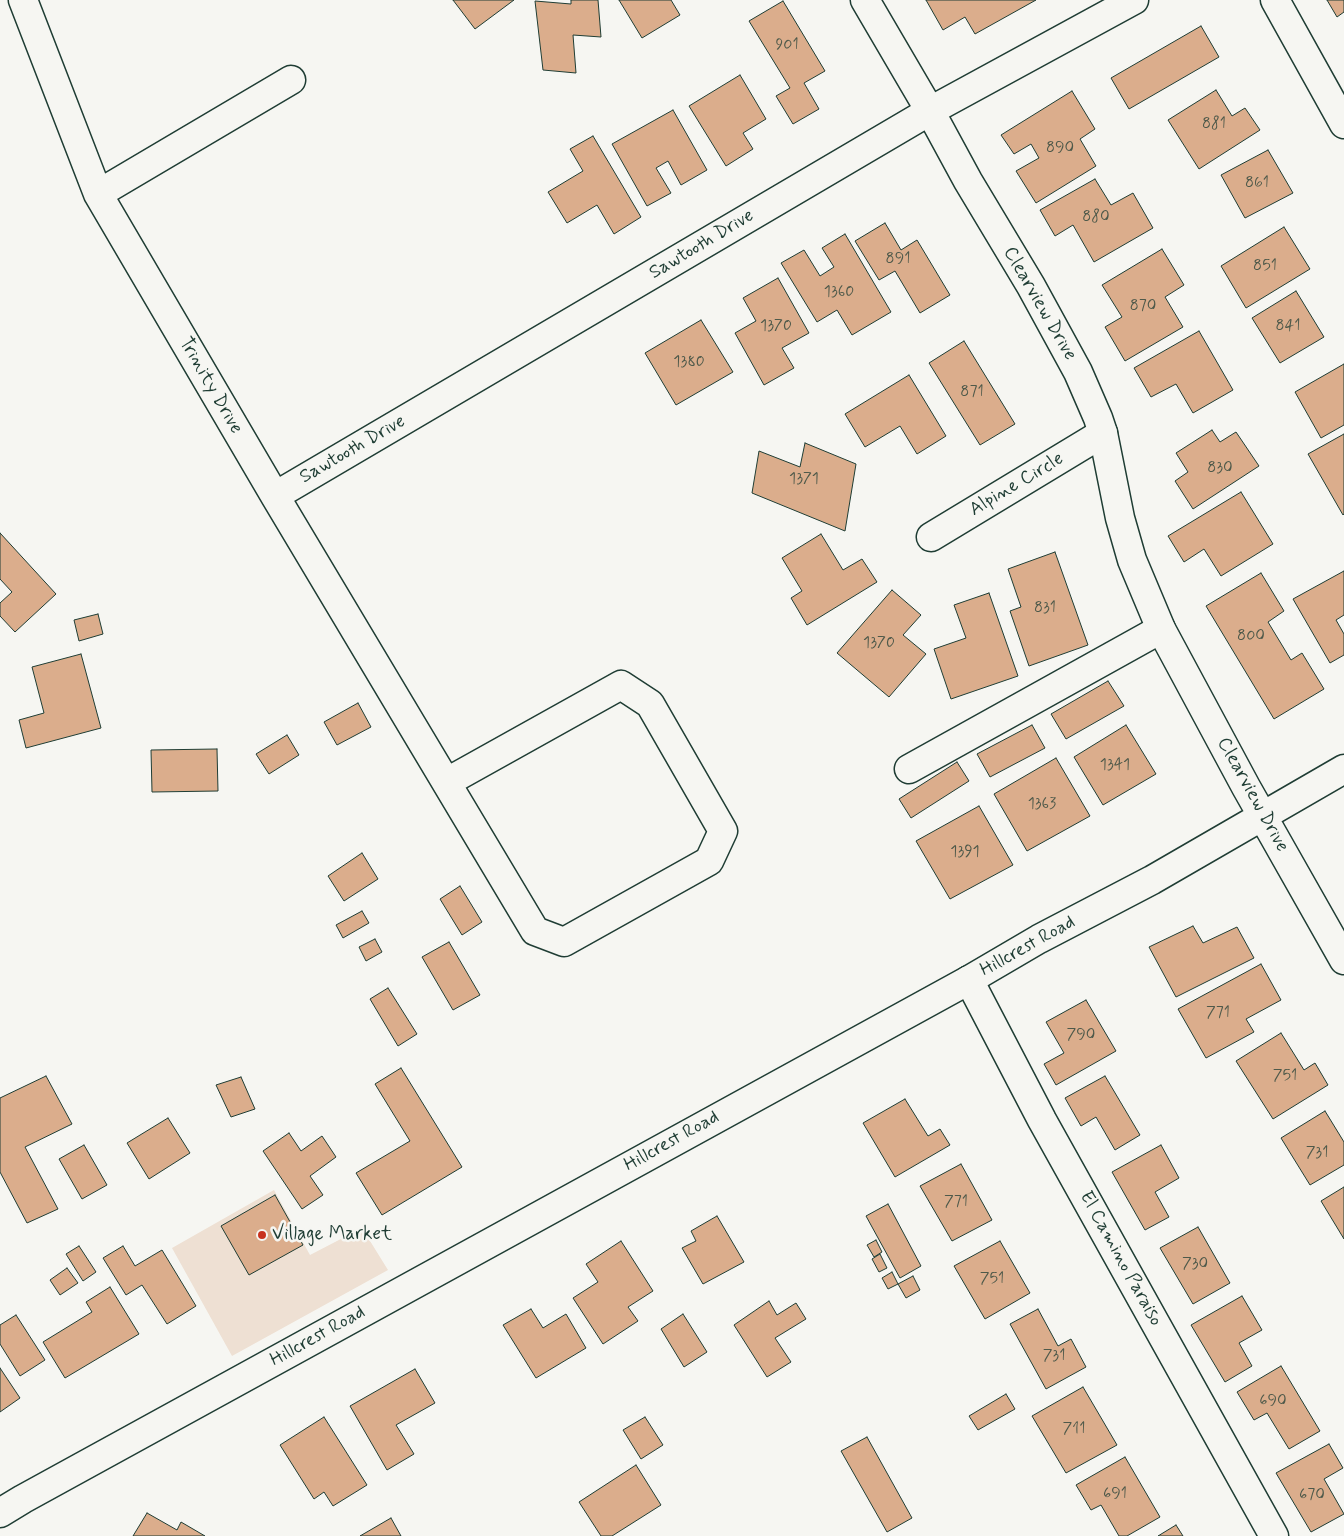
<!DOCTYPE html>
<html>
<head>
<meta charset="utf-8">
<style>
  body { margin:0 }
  canvas { display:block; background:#f6f6f2 }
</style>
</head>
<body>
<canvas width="1344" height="1536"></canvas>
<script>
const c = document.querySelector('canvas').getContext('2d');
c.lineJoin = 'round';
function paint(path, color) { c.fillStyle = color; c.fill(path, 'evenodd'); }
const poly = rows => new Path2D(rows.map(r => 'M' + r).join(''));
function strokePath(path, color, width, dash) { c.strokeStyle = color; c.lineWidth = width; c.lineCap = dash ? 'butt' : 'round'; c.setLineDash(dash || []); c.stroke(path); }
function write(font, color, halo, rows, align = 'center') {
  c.font = font + ' Mynerve,sans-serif'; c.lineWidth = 5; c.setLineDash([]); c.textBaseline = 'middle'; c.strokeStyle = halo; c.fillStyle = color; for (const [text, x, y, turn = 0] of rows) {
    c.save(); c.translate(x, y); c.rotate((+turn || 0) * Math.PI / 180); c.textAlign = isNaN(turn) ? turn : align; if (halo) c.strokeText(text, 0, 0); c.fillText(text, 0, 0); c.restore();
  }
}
const built = poly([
  [274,1190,310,1255,362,1228,388,1270,232,1356,172,1248]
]);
const building = poly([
  [453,0,514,0,475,29,453,0],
  [571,0,598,0,601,37,573,35,576,73,543,70,535,1,571,4,571,0],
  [619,0,671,0,680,15,642,38,619,0],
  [926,0,1036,0,975,34,965,17,943,30,926,0],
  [1327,0,1344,0,1344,12,1337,17,1327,0],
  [783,1,825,71,804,83,819,109,793,124,776,96,790,88,749,21,783,1],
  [1201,26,1219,57,1129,109,1111,78,1201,26],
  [740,75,766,119,743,133,753,149,726,166,689,106,740,75],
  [1216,90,1232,116,1245,108,1260,130,1199,169,1168,120,1216,90],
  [1072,91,1095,129,1080,139,1096,166,1036,203,1016,171,1039,158,1031,144,1014,154,1001,135,1072,91],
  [673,110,707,170,681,185,668,161,656,168,671,193,647,206,612,144,673,110],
  [593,136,641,217,614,234,597,205,567,223,548,192,583,171,570,149,593,136],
  [1268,150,1293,193,1245,218,1221,175,1268,150],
  [1095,179,1111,205,1133,193,1153,228,1094,262,1073,225,1055,236,1040,210,1095,179],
  [885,223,901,250,917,240,950,295,920,313,895,271,879,280,855,241,885,223],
  [1284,227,1310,269,1246,308,1221,266,1284,227],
  [845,234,891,312,852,335,837,310,817,322,781,263,804,250,820,276,834,267,822,248,845,234],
  [1162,249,1184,285,1165,297,1183,327,1125,361,1105,327,1122,317,1102,285,1162,249],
  [778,278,809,333,782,348,794,368,764,385,735,333,756,321,743,298,778,278],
  [1296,291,1324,337,1280,363,1252,318,1296,291],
  [701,320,733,372,676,405,645,353,701,320],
  [1199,331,1233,390,1193,413,1176,384,1151,397,1134,368,1199,331],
  [964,341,1015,424,980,445,929,363,964,341],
  [1344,364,1344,425,1321,438,1295,392,1344,364],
  [909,375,946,436,917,454,900,426,865,447,845,414,909,375],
  [1212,430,1220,442,1236,432,1259,466,1193,509,1175,481,1188,472,1176,453,1212,430],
  [1344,434,1344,514,1343,515,1308,454,1344,434],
  [805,443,856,464,845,531,752,493,759,451,800,467,805,443],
  [1241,492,1273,544,1221,576,1204,549,1184,562,1168,536,1241,492],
  [0,533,56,594,15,632,0,616,0,603,12,592,0,579,0,533],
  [821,534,843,570,862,559,877,582,807,625,791,598,802,591,782,558,821,534],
  [1055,552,1088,645,1029,666,1010,611,1021,607,1008,569,1055,552],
  [1344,571,1344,615,1336,620,1344,634,1344,655,1330,663,1293,599,1344,571],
  [1261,573,1284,611,1268,622,1291,660,1302,653,1324,689,1274,719,1206,606,1261,573],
  [892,590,921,615,903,635,926,654,889,697,837,653,892,590],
  [989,593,1018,676,951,699,934,649,966,638,954,605,989,593],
  [98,614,103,634,79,641,74,620,98,614],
  [81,654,101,728,26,748,19,720,44,713,32,667,81,654],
  [1108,681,1124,706,1066,739,1051,714,1108,681],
  [358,703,371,727,337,745,324,722,358,703],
  [1032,725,1045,748,990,777,977,754,1032,725],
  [1126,725,1156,774,1103,805,1074,757,1126,725],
  [287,735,299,755,269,774,256,754,287,735],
  [217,749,218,791,152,792,151,750,217,749],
  [1056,758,1090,816,1027,851,994,794,1056,758],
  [957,762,969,781,911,818,899,799,957,762],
  [979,806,1013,865,950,899,916,841,979,806],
  [362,853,378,879,344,901,328,876,362,853],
  [460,886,482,922,462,935,440,899,460,886],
  [362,911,369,923,343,938,336,925,362,911],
  [1193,926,1203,943,1237,927,1254,958,1176,997,1149,947,1193,926],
  [375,939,382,952,366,961,359,947,375,939],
  [449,942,480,995,453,1010,422,957,449,942],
  [1261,964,1281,1000,1246,1019,1254,1032,1206,1058,1178,1009,1261,964],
  [388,988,417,1034,398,1046,370,999,388,988],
  [1086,1000,1116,1051,1056,1085,1044,1064,1064,1053,1046,1022,1086,1000],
  [1281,1033,1304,1070,1315,1063,1328,1085,1273,1119,1236,1061,1281,1033],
  [401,1068,462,1167,382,1215,356,1173,410,1141,375,1084,401,1068],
  [46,1076,72,1124,25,1147,58,1209,27,1223,0,1172,0,1098,46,1076],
  [1105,1076,1140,1135,1115,1150,1096,1117,1081,1126,1065,1098,1105,1076],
  [241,1077,255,1109,231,1117,216,1085,241,1077],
  [905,1099,928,1136,940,1129,950,1145,895,1177,863,1123,905,1099],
  [1325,1111,1344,1142,1344,1165,1310,1185,1281,1138,1325,1111],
  [168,1118,190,1153,149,1179,127,1143,168,1118],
  [289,1133,301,1151,322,1136,336,1157,310,1176,323,1195,302,1209,263,1151,289,1133],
  [84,1145,107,1185,82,1199,59,1159,84,1145],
  [1161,1145,1179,1178,1155,1192,1169,1217,1145,1230,1112,1172,1161,1145],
  [961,1164,992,1220,952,1241,920,1186,961,1164],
  [1344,1187,1344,1239,1321,1201,1344,1187],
  [275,1195,303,1245,249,1275,221,1226,275,1195],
  [888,1204,921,1266,900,1278,866,1216,888,1204],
  [717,1216,744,1262,703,1284,682,1248,696,1241,691,1231,717,1216],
  [1198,1227,1230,1283,1193,1304,1160,1248,1198,1227],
  [876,1240,882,1252,874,1257,867,1245,876,1240],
  [621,1241,653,1291,628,1307,638,1321,603,1344,573,1298,598,1282,586,1264,621,1241],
  [1000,1241,1030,1293,985,1319,954,1266,1000,1241],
  [79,1246,96,1272,83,1281,66,1254,79,1246],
  [123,1246,135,1266,162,1250,196,1306,167,1324,142,1285,126,1295,103,1258,123,1246],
  [880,1254,887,1268,879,1272,872,1259,880,1254],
  [67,1268,78,1283,60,1295,50,1280,67,1268],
  [892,1272,898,1284,888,1289,882,1278,892,1272],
  [913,1276,920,1290,906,1298,898,1284,913,1276],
  [110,1287,139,1334,65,1378,43,1342,92,1312,86,1302,110,1287],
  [1242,1296,1262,1330,1239,1343,1252,1366,1225,1382,1191,1325,1242,1296],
  [769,1301,777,1315,796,1303,806,1319,775,1338,791,1362,767,1377,734,1325,769,1301],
  [531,1309,543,1328,566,1314,586,1348,536,1378,503,1325,531,1309],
  [1038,1309,1058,1346,1071,1339,1086,1367,1046,1389,1010,1324,1038,1309],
  [683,1314,707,1352,684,1367,661,1329,683,1314],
  [16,1315,45,1360,20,1376,0,1344,0,1325,16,1315],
  [1281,1366,1320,1431,1289,1449,1267,1413,1254,1420,1237,1392,1281,1366],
  [0,1368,20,1398,0,1412,0,1368],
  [415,1369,435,1403,396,1425,414,1454,387,1470,350,1406,415,1369],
  [1083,1387,1117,1445,1066,1473,1032,1416,1083,1387],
  [1006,1394,1015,1409,978,1430,969,1416,1006,1394],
  [324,1417,367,1485,333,1506,324,1492,314,1499,280,1445,324,1417],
  [645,1417,663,1445,641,1459,623,1430,645,1417],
  [867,1437,912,1518,887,1532,841,1451,867,1437],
  [1329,1444,1343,1468,1324,1479,1344,1514,1311,1532,1276,1473,1329,1444],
  [1125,1457,1160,1517,1127,1536,1119,1536,1101,1505,1091,1510,1076,1485,1125,1457],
  [636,1465,661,1505,612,1536,601,1536,579,1502,636,1465],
  [147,1513,177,1530,181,1522,205,1536,133,1536,147,1513],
  [391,1518,401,1536,360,1536,391,1518],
  [1176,1525,1183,1536,1158,1536,1176,1525]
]);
const street = poly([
  [23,0,98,194,275,496,535,931,564,942,709,861,723,831,650,704,621,685,447,782],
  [1275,0,1344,124],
  [98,194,291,80],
  [275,496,930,111,1134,0],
  [931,537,1103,433],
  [909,769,1161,629],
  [969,980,1042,1120,1274,1536]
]);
const secondary = poly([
  [865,0,930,111,968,181,1031,286,1078,372,1098,418,1103,433,1120,518,1132,560,1161,629,1246,787,1344,960],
  [0,1513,23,1499,969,980,1039,939,1152,880,1344,769]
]);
const markers = [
  [262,1235,5,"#c8321e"]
];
const numberNames = [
  ["901",787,46],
  ["881",1214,125],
  ["890",1060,149],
  ["861",1257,184],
  ["880",1096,218],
  ["891",898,260],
  ["851",1265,267],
  ["1360",839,293],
  ["870",1143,307],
  ["1370",776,327],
  ["841",1288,327],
  ["1380",689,363],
  ["871",972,393],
  ["830",1220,469],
  ["1371",804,480],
  ["831",1045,609],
  ["800",1251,637],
  ["1370",879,644],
  ["1341",1115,766],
  ["1363",1042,805],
  ["1391",965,853],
  ["771",1218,1014],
  ["790",1081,1036],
  ["751",1285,1077],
  ["731",1317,1154],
  ["771",956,1203],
  ["730",1195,1265],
  ["751",992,1280],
  ["731",1054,1357],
  ["690",1273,1402],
  ["711",1074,1430],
  ["691",1115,1495],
  ["670",1312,1496]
];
const streetNames = [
  ["Sawtooth Drive",702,245,-31],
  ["Clearview Drive",1039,304,60],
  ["Trinity Drive",210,386,60],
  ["Sawtooth Drive",353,450,-30],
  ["Alpine Circle",1017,485,-31],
  ["Clearview Drive",1252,795,61],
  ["Hillcrest Road",1028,947,-29],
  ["Hillcrest Road",672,1142,-29],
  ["El Camino Paraiso",1120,1259,61],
  ["Hillcrest Road",318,1337,-29]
];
const poiNames = [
  ["Village Market",272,1235]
];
paint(built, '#eee0d3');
paint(building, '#dbad8c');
strokePath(building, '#1f3d34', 1);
strokePath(street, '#1f3d34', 31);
strokePath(secondary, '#1f3d34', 31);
strokePath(street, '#f6f6f2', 28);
strokePath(secondary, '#f6f6f2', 28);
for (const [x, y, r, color] of markers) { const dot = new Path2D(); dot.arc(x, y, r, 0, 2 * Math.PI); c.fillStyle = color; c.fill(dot); strokePath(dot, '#f6f6f2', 2); }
write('16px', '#4e594a', null, numberNames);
write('19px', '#1f3d34', '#f6f6f2', streetNames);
write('19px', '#1f3d34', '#f6f6f2', poiNames, 'left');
</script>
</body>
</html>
